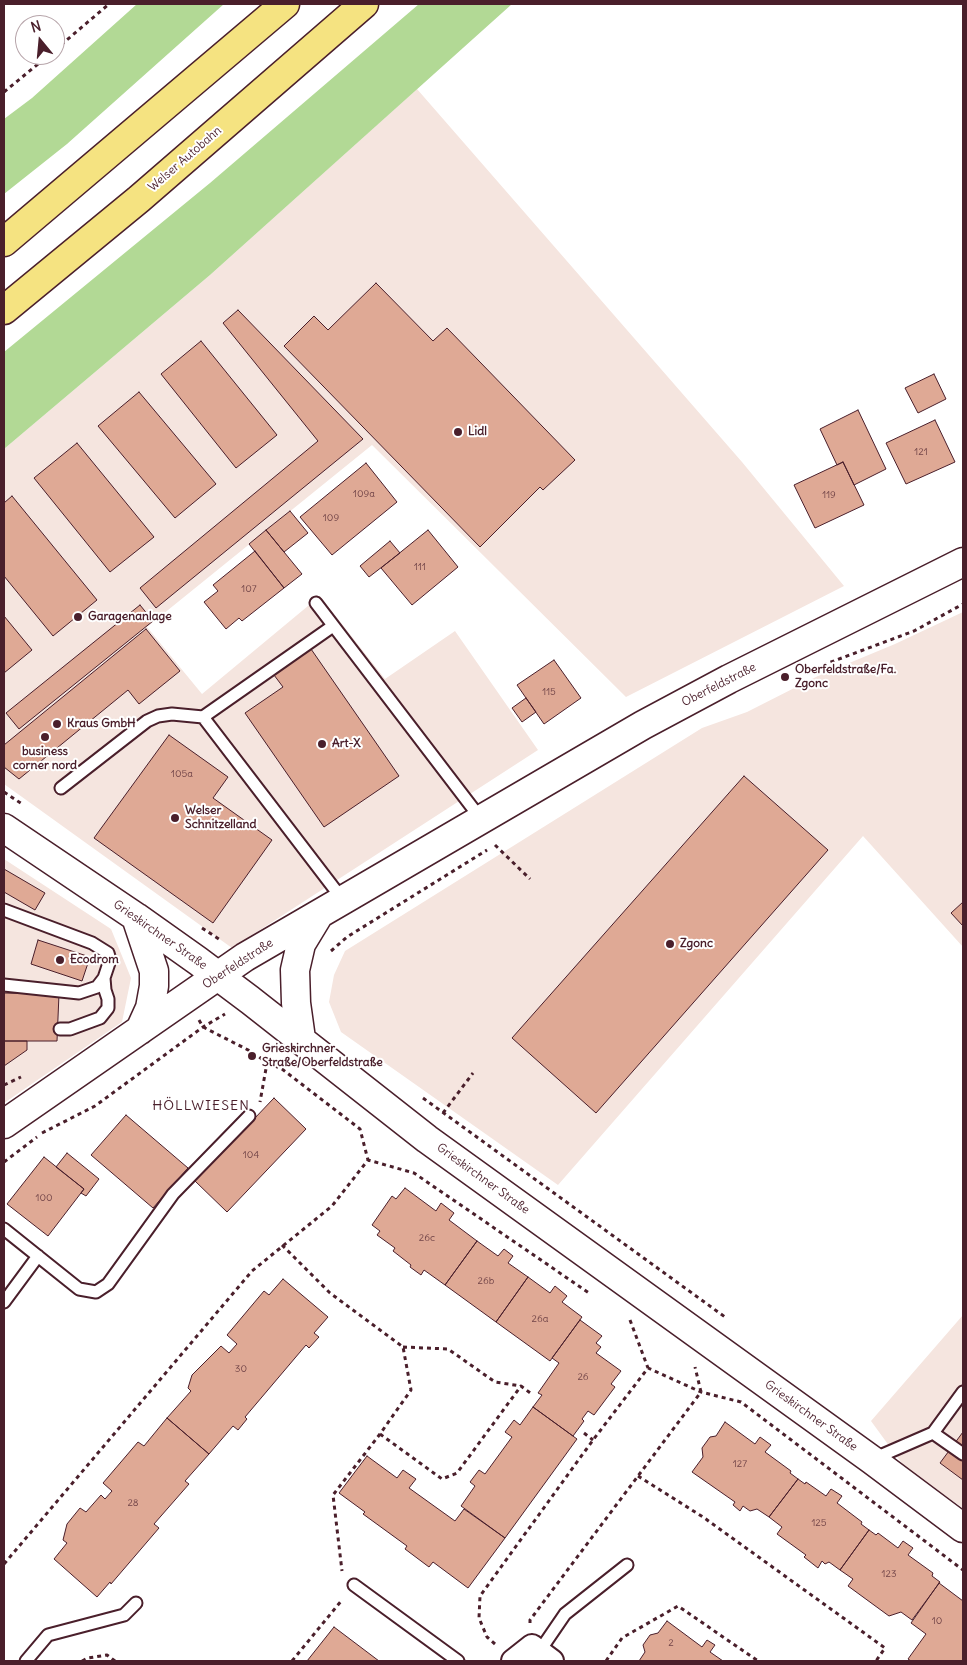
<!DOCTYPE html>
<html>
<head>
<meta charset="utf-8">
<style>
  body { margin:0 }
  #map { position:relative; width:967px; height:1665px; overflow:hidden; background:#fff; font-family:Delius,sans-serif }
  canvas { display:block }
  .frame { position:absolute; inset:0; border:5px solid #4a1f2b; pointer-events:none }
  .north { position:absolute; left:15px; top:15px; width:50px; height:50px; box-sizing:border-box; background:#fff; border:1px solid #b7a5aa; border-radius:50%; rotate:343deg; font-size:14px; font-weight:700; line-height:20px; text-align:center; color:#4a1f2b }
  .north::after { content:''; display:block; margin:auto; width:18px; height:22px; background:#4a1f2b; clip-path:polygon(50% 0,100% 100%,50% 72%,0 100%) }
</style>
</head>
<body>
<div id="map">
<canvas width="967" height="1665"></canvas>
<div class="frame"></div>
<div class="north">N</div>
</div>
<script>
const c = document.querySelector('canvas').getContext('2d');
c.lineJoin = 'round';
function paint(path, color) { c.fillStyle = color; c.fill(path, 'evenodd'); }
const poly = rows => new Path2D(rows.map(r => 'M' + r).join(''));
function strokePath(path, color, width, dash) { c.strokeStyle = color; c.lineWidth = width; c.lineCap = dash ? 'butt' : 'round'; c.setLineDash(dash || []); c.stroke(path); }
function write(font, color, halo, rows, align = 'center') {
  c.font = font + ' Delius,sans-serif'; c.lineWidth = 4; c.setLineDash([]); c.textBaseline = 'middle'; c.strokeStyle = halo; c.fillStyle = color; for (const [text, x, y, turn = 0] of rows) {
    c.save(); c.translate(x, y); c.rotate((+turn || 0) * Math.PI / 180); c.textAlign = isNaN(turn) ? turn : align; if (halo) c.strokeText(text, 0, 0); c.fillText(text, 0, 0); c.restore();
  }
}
const built = poly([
  [417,89,742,462,844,586,626,697,372,445,147,627,202,694,320,596,385,679,455,631,538,750,232,948,4,784,4,449,210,275],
  [963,612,963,947,863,836,558,1185,341,1032,329,1002,334,975,345,951,702,728,747,712,818,676,895,644],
  [4,859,111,929,131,978,122,1022,4,1103],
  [963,1315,963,1508,906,1469,871,1421]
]);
const green = poly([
  [137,4,224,4,67,144,4,194,4,119,32,98],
  [419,4,512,4,210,275,4,449,4,352,210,183]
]);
const building = poly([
  [376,283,433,341,447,328,575,460,543,490,540,487,480,547,284,346,314,316,328,330,376,283],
  [238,310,363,439,156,608,140,588,318,441,223,323,238,310],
  [201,341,277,435,236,468,161,374,201,341],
  [934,374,946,399,918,413,905,388,934,374],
  [139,392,216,484,175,518,98,426,139,392],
  [858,410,886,469,854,485,843,462,837,465,820,429,858,410],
  [935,420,955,462,906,484,886,443,935,420],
  [77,443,154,537,110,572,34,478,77,443],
  [843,462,864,505,815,528,794,485,843,462],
  [366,463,397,502,332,555,300,517,366,463],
  [12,496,97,600,53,636,4,576,4,503,12,496],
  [290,511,308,533,284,552,266,530,290,511],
  [266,530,302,574,284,588,249,544,266,530],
  [428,530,458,567,412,605,381,568,428,530],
  [390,541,400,553,369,577,360,566,390,541],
  [255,551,284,588,242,621,239,618,226,629,204,602,218,591,213,585,255,551],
  [140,605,153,621,19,729,6,713,140,605],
  [4,616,32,650,4,673,4,616],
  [146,629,180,671,139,704,128,690,19,779,4,767,4,745,146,629],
  [311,649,399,776,324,827,245,713,283,687,274,675,311,649],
  [554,660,581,698,544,724,517,685,554,660],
  [526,698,536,712,522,722,512,708,526,698],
  [169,735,228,777,213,798,272,840,213,923,94,838,169,735],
  [744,776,828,850,596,1113,512,1038,744,776],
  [4,869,45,893,35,910,4,892,4,869],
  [963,902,963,926,951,913,963,902],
  [38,940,90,957,82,981,31,964,38,940],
  [4,993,59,994,57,1041,4,1041,4,993],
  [4,1041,27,1041,27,1050,4,1066,4,1041],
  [274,1098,306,1129,227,1212,195,1181,274,1098],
  [126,1115,188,1168,153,1208,91,1155,126,1115],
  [67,1153,99,1179,86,1196,81,1193,84,1189,56,1167,67,1153],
  [44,1157,84,1189,48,1236,7,1204,44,1157],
  [405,1188,436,1211,441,1203,454,1213,449,1220,477,1241,445,1285,424,1270,421,1275,410,1267,411,1265,393,1251,395,1248,377,1235,380,1231,372,1225,392,1196,396,1199,405,1188],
  [477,1241,498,1256,504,1249,513,1256,508,1263,528,1277,496,1322,445,1285,477,1241],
  [528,1277,550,1293,555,1286,567,1296,562,1302,582,1317,550,1361,496,1322,528,1277],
  [283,1279,328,1317,314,1333,319,1337,309,1348,306,1345,245,1417,247,1419,238,1430,233,1426,209,1454,167,1418,191,1391,188,1388,192,1375,221,1346,229,1353,237,1344,227,1335,264,1291,269,1295,283,1279],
  [580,1320,602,1336,596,1343,601,1347,596,1353,621,1371,611,1384,615,1387,594,1415,588,1411,582,1419,584,1421,573,1436,533,1407,542,1395,538,1393,559,1363,552,1358,580,1320],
  [533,1407,577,1439,505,1538,461,1506,475,1486,470,1482,479,1470,485,1474,512,1437,505,1432,514,1420,520,1425,533,1407],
  [167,1418,209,1454,185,1481,189,1484,154,1524,159,1528,111,1584,110,1582,97,1597,54,1559,67,1543,63,1540,67,1524,80,1508,86,1512,101,1495,105,1499,112,1491,103,1483,138,1442,144,1446,167,1418],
  [725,1422,755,1444,760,1437,771,1445,765,1452,791,1471,790,1473,798,1479,769,1517,757,1509,750,1511,743,1506,740,1511,733,1505,735,1502,692,1472,703,1457,702,1448,710,1437,716,1436,725,1422],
  [963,1432,963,1480,940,1463,963,1432],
  [367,1456,397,1478,403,1470,416,1479,409,1488,455,1521,464,1509,505,1538,468,1588,433,1562,429,1567,405,1549,407,1546,363,1514,365,1512,339,1493,367,1456],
  [798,1479,805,1484,806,1482,826,1496,831,1489,842,1496,837,1503,862,1522,861,1524,869,1530,840,1570,829,1562,825,1564,822,1561,818,1568,804,1557,806,1555,777,1534,782,1527,769,1517,798,1479],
  [869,1530,876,1535,878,1533,898,1548,903,1541,913,1548,908,1555,933,1573,932,1576,940,1582,912,1620,901,1612,889,1616,848,1586,853,1579,840,1570,869,1530],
  [939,1583,963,1601,963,1661,911,1661,908,1659,926,1634,911,1623,939,1583],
  [667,1621,702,1647,707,1640,715,1645,710,1652,723,1661,639,1661,645,1652,643,1645,650,1635,658,1633,667,1621],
  [334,1627,379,1661,307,1661,334,1627]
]);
const path = poly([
  [55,50,109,4],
  [4,92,49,55],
  [823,665,914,631,963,604],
  [4,792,22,804],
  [495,845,530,879],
  [202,928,222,941],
  [331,951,347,937,487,850],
  [199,1020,203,1027,254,1053,267,1063,260,1102],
  [267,1063,282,1069,360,1129,368,1160],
  [4,1085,21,1077],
  [423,1098,725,1317],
  [443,1113,473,1073],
  [42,1133,95,1106,203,1027,225,1014],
  [4,1162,37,1137],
  [282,1245,330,1293,403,1347,411,1390,380,1434,333,1495,342,1571],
  [630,1320,648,1368],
  [403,1347,448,1349,495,1382,521,1386],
  [584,1433,593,1440],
  [380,1434,442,1479,457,1473,521,1386,533,1395],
  [638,1476,703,1517,885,1648,876,1661],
  [4,1564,252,1271,332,1206,368,1160,414,1173,589,1293],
  [530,1623,530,1620,701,1392,695,1367],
  [495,1644,487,1637,479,1618,480,1596,593,1440,648,1368,701,1392,741,1402,963,1570],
  [82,1661,88,1658,107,1655,115,1661],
  [292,1661,342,1600],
  [606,1661,622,1638,678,1606,758,1661]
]);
const service = poly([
  [316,603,481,819],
  [203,717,333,626],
  [61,788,147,721,158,716,172,714,203,717,343,900],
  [4,910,92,943,108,953,110,960,104,978,97,987,79,993,4,985],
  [60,1029,70,1029,100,1018,108,1008,108,999,105,990,104,978],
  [4,1229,79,1289,96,1292,108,1284,173,1194,249,1116],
  [4,1302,38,1256],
  [933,1433,963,1392],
  [873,1459,933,1433,963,1454],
  [354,1585,458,1661],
  [539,1652,565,1614,627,1565],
  [26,1661,48,1635,124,1615,136,1603]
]);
const minor = poly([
  [513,1661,532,1646,552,1661]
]);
const secondary = poly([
  [4,828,136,917,198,961,250,1000,427,1139,872,1460,963,1528],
  [136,917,154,971,154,986,150,1008,140,1030],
  [301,1039,296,1003,295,970,301,944,318,916],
  [4,1124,245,957,343,900,643,725,729,679,963,562]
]);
const motorway = poly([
  [4,242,285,4],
  [4,310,139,199,364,4]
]);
const markers = [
  [458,432,5,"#4a1f2b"],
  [78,617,5,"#4a1f2b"],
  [785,677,5,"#4a1f2b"],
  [57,724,5,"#4a1f2b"],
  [45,737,5,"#4a1f2b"],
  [322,744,5,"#4a1f2b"],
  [175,818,5,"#4a1f2b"],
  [670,944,5,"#4a1f2b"],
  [60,960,5,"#4a1f2b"],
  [252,1056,5,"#4a1f2b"]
];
const numberNames = [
  ["121",921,452],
  ["109a",364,494],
  ["119",829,495],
  ["109",331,518],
  ["111",420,567],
  ["107",249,589],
  ["115",549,692],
  ["105a",182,774],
  ["104",251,1155],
  ["100",44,1198],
  ["26c",427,1238],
  ["26b",486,1281],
  ["26a",540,1319],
  ["30",241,1369],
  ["26",583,1377],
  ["127",740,1464],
  ["28",133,1503],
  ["125",819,1523],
  ["123",889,1574],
  ["10",937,1621],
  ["2",671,1643]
];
const streetNames = [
  ["Welser Autobahn",185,159,-41],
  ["Oberfeldstraße",719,685,-27],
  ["Grieskirchner Straße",160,935,35],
  ["Oberfeldstraße",238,964,-33],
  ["Grieskirchner Straße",483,1179,36],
  ["Grieskirchner Straße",811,1416,36]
];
const poiNames = [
  ["Lidl",468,432],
  ["Garagenanlage",88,617],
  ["Oberfeldstraße/Fa.",795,670],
  ["Zgonc",795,684],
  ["Kraus GmbH",67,724],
  ["Art-X",332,744],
  ["business",45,752,"center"],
  ["corner nord",45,766,"center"],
  ["Welser",185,811],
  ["Schnitzelland",185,825],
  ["Zgonc",680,944],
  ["Ecodrom",70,960],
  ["Grieskirchner",262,1049],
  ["Straße/Oberfeldstraße",262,1063]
];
const neighbourhoodNames = [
  ["HÖLLWIESEN",201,1106]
];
paint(built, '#f5e5df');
paint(green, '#b2d995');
paint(building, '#dfa995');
strokePath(building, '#4a1f2b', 1);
strokePath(service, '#4a1f2b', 15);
strokePath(minor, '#4a1f2b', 26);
strokePath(secondary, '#4a1f2b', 31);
strokePath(motorway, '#4a1f2b', 31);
strokePath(path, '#4a1f2b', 3, [4, 4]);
strokePath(service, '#fff', 11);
strokePath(minor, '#fff', 22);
strokePath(secondary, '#fff', 28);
strokePath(motorway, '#f5e381', 28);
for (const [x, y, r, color] of markers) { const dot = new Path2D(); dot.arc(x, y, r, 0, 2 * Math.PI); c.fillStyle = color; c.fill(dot); strokePath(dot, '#fff', 2); }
write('10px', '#6f4246', null, numberNames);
write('12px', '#4a1f2b', '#fff', streetNames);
write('bold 12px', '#4a1f2b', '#fff', poiNames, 'left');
c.letterSpacing = '1px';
write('14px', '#4a1f2b', '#fff', neighbourhoodNames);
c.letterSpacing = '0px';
</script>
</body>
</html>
